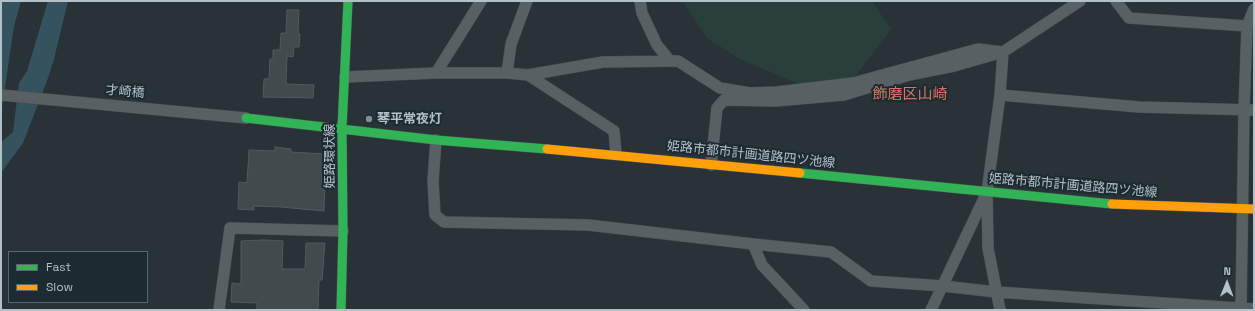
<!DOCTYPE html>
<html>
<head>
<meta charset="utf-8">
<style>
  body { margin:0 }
  #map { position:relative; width:1255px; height:311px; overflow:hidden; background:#293236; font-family:"Space Grotesk",sans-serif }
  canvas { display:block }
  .frame { position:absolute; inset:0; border:2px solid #b2c0c8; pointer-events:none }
  .legend { position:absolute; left:8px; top:251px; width:140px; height:52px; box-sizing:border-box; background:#1c2a31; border:1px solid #58666d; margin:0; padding:5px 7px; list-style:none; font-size:12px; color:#b2c0c8 }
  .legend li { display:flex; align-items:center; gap:8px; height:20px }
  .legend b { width:20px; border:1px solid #58666d }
  .north { position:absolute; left:1207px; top:263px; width:40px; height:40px; -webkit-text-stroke:3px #1c2a31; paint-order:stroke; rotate:1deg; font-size:11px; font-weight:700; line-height:16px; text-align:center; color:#b2c0c8 }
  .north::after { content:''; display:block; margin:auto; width:14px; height:18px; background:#b2c0c8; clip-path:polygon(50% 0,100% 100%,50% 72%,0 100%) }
</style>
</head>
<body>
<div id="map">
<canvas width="1255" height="311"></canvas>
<div class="frame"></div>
<ul class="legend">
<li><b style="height:5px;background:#30b455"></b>Fast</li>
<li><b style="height:5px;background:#ff9f0a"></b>Slow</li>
</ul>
<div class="north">N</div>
</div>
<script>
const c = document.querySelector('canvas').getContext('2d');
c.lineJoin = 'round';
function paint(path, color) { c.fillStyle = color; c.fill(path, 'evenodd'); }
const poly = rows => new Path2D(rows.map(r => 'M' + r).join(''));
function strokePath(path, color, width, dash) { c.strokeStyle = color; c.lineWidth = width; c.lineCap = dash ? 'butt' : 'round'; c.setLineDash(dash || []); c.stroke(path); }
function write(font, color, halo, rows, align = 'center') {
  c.font = font + ' "Space Grotesk","Noto Sans JP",sans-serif'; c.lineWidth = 4; c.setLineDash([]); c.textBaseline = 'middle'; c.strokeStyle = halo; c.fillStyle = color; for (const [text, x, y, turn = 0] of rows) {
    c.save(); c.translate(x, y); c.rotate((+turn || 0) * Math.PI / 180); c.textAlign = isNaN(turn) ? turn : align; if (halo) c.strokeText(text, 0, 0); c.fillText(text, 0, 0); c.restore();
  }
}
const green = poly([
  [682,1,872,1,891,29,854,78,800,84,739,59,707,38]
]);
const water = poly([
  [1,1,21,1,14,26,1,114],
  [48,1,68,1,54,59,48,78,23,143,1,173,1,229,1,142,13,132,19,83,27,71]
]);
const building = poly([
  [287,10,299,10,298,34,300,34,299,47,294,47,293,57,287,56,286,84,314,85,313,98,263,97,264,79,269,79,270,59,273,59,273,50,280,50,281,33,286,33,287,10],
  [275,147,291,149,291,152,326,154,324,211,280,207,254,206,254,210,238,209,239,182,247,183,249,150,275,151,275,147],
  [264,240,283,241,282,269,305,269,306,243,325,243,322,280,319,280,318,310,257,310,257,303,231,302,232,283,241,284,241,241,264,240]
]);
const street = poly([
  [640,1,642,13,657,45,670,61],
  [1116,1,1129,18,1247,26],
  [436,73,481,1],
  [507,73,511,44,527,1],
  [528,75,603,62,678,61,720,88,750,93,777,92,853,83,978,49,1003,52],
  [345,77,436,73,507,73,528,75,614,131,616,154],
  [1,95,246,118],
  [1000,95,1139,107,1254,110],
  [436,140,433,181,435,215,444,222,588,225,753,244,762,265,804,310],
  [711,165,717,108,724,100,775,101,844,95,909,75,954,66,1003,52,1080,1],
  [987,194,988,248,1000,310],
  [753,244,831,252,871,281,943,286,996,292,1254,309],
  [219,310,230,228,343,231],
  [931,310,987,192,1000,95,1003,52],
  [1241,310,1244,110,1247,26,1254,9]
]);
const fast = poly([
  [246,118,436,140,547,149],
  [800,173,1112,204],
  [341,310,343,231,342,128,348,1]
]);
const slow = poly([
  [547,149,800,173],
  [1112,204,1254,209]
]);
const markers = [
  [369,119,4,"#828e95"]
];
const streetNames = [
  ["才崎橋",125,92,5],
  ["姫路市都市計画道路四ツ池線",751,155,6],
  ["姫路環状線",330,156,-90],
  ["姫路市都市計画道路四ツ池線",1073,186,5]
];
const poiNames = [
  ["琴平常夜灯",377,119]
];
const quarterNames = [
  ["飾磨区山崎",910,95]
];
paint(green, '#283f3b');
paint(water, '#35525f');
paint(building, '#424a4e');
strokePath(building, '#515a5e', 1);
strokePath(street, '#474e51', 12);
strokePath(fast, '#474e51', 10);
strokePath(slow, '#474e51', 10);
strokePath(street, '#596064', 11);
strokePath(fast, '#30b455', 9);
strokePath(slow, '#ff9f0a', 9);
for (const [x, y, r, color] of markers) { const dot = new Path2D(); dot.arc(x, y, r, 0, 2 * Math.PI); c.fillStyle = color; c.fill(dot); strokePath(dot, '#1c2a31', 1.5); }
write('13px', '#b2c0c8', '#1c2a31', streetNames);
write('bold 13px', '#b2c0c8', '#1c2a31', poiNames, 'left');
write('15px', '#d47661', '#1c2a31', quarterNames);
</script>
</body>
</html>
